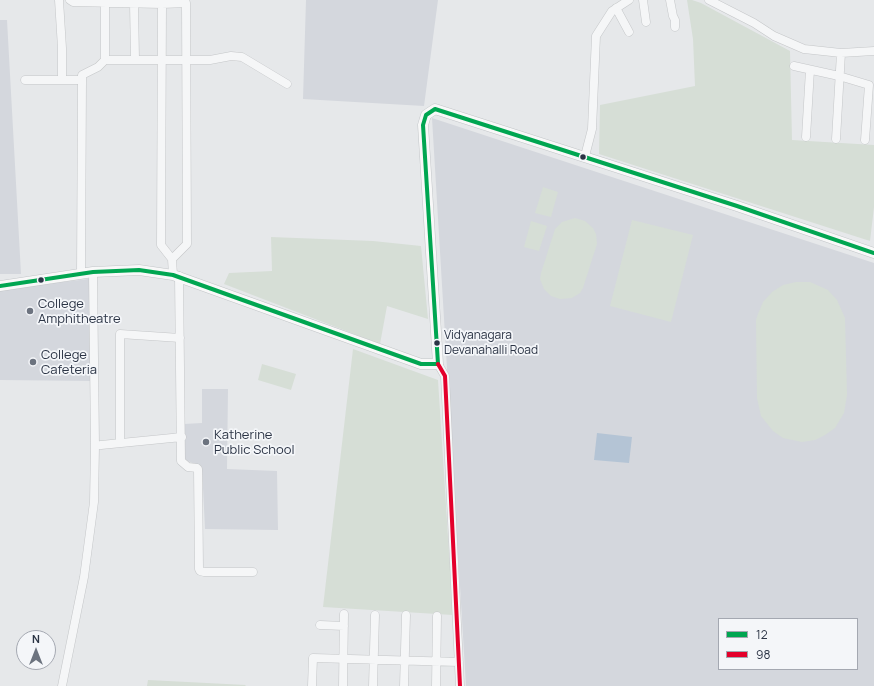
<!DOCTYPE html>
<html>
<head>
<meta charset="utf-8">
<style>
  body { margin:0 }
  #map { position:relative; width:874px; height:686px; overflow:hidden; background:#e6e8ea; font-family:Manrope,sans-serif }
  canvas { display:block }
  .legend { position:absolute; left:718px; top:618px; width:140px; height:52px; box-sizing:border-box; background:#f4f6f9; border:1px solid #a4a8b1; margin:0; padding:5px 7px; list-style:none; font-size:12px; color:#2b3445 }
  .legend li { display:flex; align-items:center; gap:8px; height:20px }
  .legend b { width:20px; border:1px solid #a4a8b1 }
  .north { position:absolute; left:16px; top:630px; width:40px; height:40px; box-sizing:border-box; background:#f4f6f9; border:1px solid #a4a8b1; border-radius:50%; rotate:0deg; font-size:11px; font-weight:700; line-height:16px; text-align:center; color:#2b3445 }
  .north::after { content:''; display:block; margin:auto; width:14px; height:18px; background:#6c737f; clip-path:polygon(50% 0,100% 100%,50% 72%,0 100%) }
</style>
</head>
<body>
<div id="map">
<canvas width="874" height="686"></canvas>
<ul class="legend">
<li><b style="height:5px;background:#00a651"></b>12</li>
<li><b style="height:5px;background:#e4002b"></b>98</li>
</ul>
<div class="north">N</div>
</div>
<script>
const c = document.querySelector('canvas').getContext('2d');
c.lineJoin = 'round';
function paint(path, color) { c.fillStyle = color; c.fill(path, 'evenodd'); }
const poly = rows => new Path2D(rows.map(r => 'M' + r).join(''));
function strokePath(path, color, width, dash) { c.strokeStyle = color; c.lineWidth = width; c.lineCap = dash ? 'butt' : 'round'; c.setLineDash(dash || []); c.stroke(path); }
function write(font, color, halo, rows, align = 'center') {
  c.font = font + ' Manrope,sans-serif'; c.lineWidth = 3.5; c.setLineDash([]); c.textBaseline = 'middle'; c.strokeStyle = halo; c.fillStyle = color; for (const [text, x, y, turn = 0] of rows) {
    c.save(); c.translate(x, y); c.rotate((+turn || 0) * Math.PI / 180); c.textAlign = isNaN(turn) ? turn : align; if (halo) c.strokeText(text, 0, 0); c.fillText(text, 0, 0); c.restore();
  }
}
const built = poly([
  [306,0,438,0,424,106,303,99],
  [0,20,7,20,21,274,0,274],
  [432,118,874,263,874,686,466,686],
  [719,619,857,619,857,669,719,669],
  [89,279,93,381,0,380,0,289],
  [202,389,228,389,227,469,277,471,278,530,205,529,202,467,185,460,184,424,202,423]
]);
const green = poly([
  [687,0,692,0,701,3,790,51,792,140,874,145,874,207,870,241,599,154,600,105,695,86,693,39],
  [543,187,558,192,551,217,535,213],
  [575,218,585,221,593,228,596,234,597,244,583,288,580,293,572,298,560,299,551,296,544,289,540,279,541,273,555,229,562,222],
  [632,220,693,235,671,322,610,306],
  [531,221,547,226,539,251,524,247],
  [271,237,373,241,421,246,428,319,387,306,380,344,224,284,229,273,272,271],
  [796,282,810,282,828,290,837,300,845,318,847,395,844,413,835,428,825,435,815,440,802,442,783,438,773,431,761,416,757,398,756,320,758,314,763,302,772,292,783,285],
  [353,349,438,380,453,615,323,607],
  [262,364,296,374,291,390,258,380],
  [148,680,246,685,245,686,147,686]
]);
const water = poly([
  [597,433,632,437,629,463,594,460]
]);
const minor = poly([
  [59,0,62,48,62,80],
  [70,0,73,2,162,4,161,245,172,259,173,275],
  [163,0,162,4,186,3,187,244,172,259],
  [643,0,646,22],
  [670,0,673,16,675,20,675,27],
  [709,0,754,23,774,36,804,49,841,53,874,51],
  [134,4,135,59],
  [616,8,629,32],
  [105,60,210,60,231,56,242,57,287,84],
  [794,66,839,76,869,85,865,140],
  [25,80,82,80],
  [806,137,810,70],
  [836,139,841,53],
  [585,156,592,129,596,36,612,11,629,0],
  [81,274,82,80,82,75,98,67,105,60,105,3],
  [179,276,181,461,188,467,197,468,198,469,199,569,200,571,204,572,253,572],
  [438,364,445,376,460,686],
  [120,443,120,334,180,338],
  [101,445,182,437],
  [320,625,344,626],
  [62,686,84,577,94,502,95,446,93,272],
  [312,686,313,658,459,662],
  [343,686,344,614],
  [373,686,375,615],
  [404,686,406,615],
  [436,686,437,616]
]);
const major = poly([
  [0,286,93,272,139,270,173,275,421,364,438,364,423,125,426,115,435,109,737,206,874,253]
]);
const bus1 = poly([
  [0,286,93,272,139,270,173,275,421,364,438,364,423,125,426,115,435,109,737,206,874,253]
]);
const bus2 = poly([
  [438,364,445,376,460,686]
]);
const markers = [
  [583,157,3.5,"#2b3445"],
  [41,280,3.5,"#2b3445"],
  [30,311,4,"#6c737f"],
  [437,343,3.5,"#2b3445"],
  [33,362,4,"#6c737f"],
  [206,442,4,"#6c737f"]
];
const busNames = [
  ["Vidyanagara",444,336],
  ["Devanahalli Road",444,351]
];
const poiNames = [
  ["College",38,304],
  ["Amphitheatre",38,319],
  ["College",41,355],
  ["Cafeteria",41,370],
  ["Katherine",214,435],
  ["Public School",214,450]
];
paint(built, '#d4d7dd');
paint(green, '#d6ded6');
paint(water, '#b4c4d5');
strokePath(minor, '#c4c6c8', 9);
strokePath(major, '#c2c5c8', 11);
strokePath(minor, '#f5f6f7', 8);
strokePath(major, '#f8f8f8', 10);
strokePath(bus1, '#00a651', 4);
strokePath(bus2, '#e4002b', 4);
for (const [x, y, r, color] of markers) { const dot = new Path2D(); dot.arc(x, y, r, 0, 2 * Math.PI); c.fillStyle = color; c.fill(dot); strokePath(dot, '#f4f6f9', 1.5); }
write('12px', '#2b3445', '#f4f6f9', busNames, 'left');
write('13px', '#2b3445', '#f4f6f9', poiNames, 'left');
</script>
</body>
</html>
